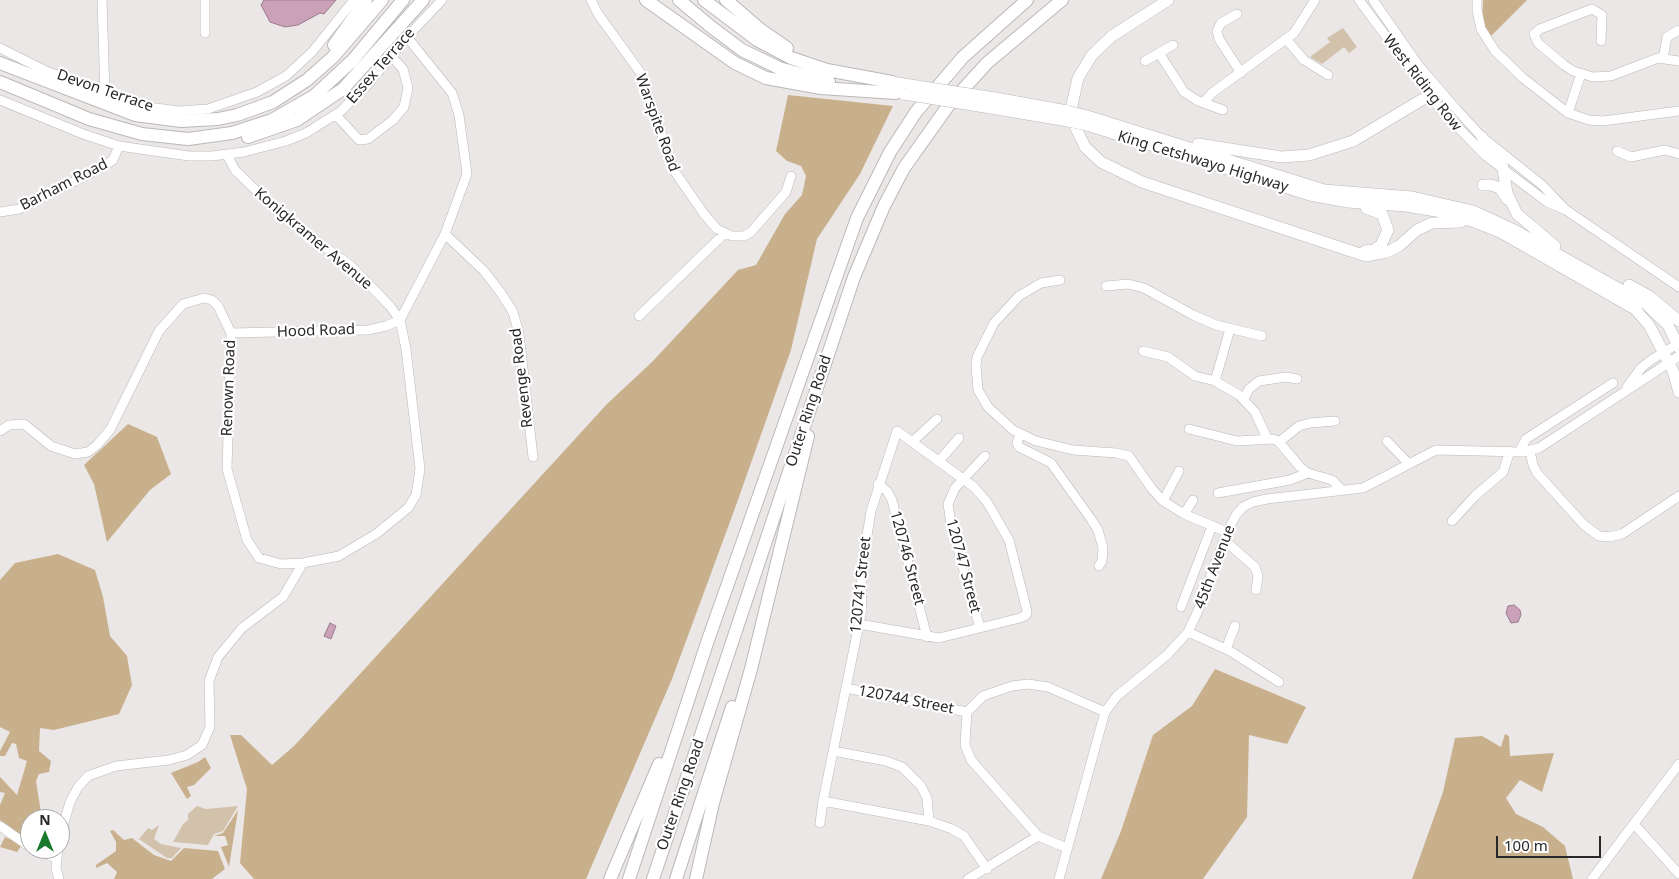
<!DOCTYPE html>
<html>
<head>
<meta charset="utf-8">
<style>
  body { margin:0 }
  #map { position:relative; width:1679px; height:879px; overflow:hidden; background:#ebe7e6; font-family:"Noto Sans",sans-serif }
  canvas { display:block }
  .north { position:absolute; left:20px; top:809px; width:50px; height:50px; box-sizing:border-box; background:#fff; border:1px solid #a9a9a9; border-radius:50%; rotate:0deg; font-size:14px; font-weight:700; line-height:20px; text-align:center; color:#292828 }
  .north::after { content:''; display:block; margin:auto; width:18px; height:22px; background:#197a2b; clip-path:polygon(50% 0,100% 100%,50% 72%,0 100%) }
  .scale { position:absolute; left:1496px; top:836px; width:105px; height:22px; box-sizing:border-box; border:2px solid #292828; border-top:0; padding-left:6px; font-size:15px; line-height:18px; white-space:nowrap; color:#292828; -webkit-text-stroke:4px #fff; paint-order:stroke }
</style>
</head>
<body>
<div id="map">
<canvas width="1679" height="879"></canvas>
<div class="north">N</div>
<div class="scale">100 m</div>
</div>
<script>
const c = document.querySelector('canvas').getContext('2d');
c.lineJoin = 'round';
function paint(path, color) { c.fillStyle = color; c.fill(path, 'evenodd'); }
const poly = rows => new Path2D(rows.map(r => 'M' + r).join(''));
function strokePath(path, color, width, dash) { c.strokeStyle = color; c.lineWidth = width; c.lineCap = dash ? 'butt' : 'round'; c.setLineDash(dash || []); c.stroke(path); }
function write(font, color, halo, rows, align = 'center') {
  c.font = font + ' "Noto Sans",sans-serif'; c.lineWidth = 4.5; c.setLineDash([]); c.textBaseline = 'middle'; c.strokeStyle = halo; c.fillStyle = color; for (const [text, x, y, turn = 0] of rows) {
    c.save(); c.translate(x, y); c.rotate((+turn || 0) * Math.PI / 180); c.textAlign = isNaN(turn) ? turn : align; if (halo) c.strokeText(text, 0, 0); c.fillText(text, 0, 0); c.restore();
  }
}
const green = poly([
  [1343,28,1357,47,1349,53,1344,47,1322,64,1310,57,1330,42,1327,38],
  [197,806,206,809,238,806,223,831,214,834,208,845,173,842,183,824,188,820,188,814],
  [159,825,154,839,161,844,181,848,172,858,167,858,139,839,148,828,152,830]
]);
const forest = poly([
  [1483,0,1527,0,1491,36,1482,22],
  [788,95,893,106,860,174,817,239,791,350,734,511,672,679,586,879,254,879,240,863,247,789,230,735,241,735,272,765,294,746,607,404,652,362,738,270,756,265,785,214,802,195,806,176,801,166,787,161,776,151],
  [128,424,157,437,171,474,150,490,107,542,94,484,84,465],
  [58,554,95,570,103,597,110,636,127,656,132,685,119,714,54,730,40,728,39,751,51,761,49,772,39,774,36,781,42,819,30,819,30,840,28,840,0,820,0,805,5,793,0,792,0,777,17,795,27,761,19,758,16,744,12,743,5,756,0,756,0,751,10,732,0,727,0,580,15,563],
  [1215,669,1306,707,1287,744,1249,735,1247,817,1203,879,1101,879,1121,831,1153,735,1192,706],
  [1505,734,1509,736,1510,756,1554,753,1542,792,1520,780,1506,798,1516,814,1543,827,1565,846,1573,879,1412,879,1443,792,1455,738,1482,736,1501,747],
  [205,757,211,768,194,785,187,787,191,796,187,799,171,773,198,762],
  [238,810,229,867,221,847,228,845,225,836,214,836,223,833],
  [113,830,124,840,132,838,154,855,171,861,184,848,218,851,225,869,212,879,114,879,117,872,107,863,96,868,96,865,116,851,116,842,110,831],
  [5,837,22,845,17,852,0,847]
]);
const water = poly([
  [264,0,336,0,324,14,320,13,298,25,285,27,270,22,261,5,264,0],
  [1514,605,1520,610,1521,615,1518,622,1511,623,1506,613,1508,606,1514,605],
  [330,623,336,626,331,639,324,636,330,623]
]);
const minor = poly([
  [102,0,105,94],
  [205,0,205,33],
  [591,0,598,14,640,72,675,172,704,214,717,229,732,236,744,236,751,232,786,192,791,176],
  [1359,0,1440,109,1486,156,1547,202,1566,210,1679,287],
  [1373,0,1419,66,1457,110,1482,137,1542,185,1566,210],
  [1477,0,1477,10,1481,29,1495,51,1523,78,1568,113,1589,120,1603,121,1679,111],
  [1237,14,1221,23,1217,31,1219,39,1241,73],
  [1286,39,1304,60,1328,75],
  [1601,41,1602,15,1592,9,1540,29,1534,34,1538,43,1564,65,1573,71,1593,77,1611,76,1658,58,1679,61],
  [0,48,46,71,140,106,179,111,208,109,257,92,286,76,312,52,354,0],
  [1159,53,1173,45],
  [1663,58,1667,37,1679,30],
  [1145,61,1159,53,1184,92,1198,101,1223,110],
  [0,100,83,134,119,146,189,156,212,156,244,152,286,141,306,133,341,111,369,83,407,37,442,0],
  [1203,103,1212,93,1294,33,1315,0],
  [1568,113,1581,74],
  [336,115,359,140,368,139,393,120,404,107,408,88,403,69,391,56],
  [1617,151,1631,157,1665,150,1679,154],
  [0,212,19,209,101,168,113,160,119,146],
  [445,234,484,271,501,293,513,312,519,333,533,457],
  [1060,280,1041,283,1019,296,994,323,977,357,976,366,978,390,988,407,1013,430,1036,441,1073,450,1116,453,1129,456,1152,489,1163,501,1184,514,1227,532],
  [1106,286,1128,284,1144,288,1193,315,1216,325,1262,336],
  [639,316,724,234],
  [231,333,368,330,386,326,400,320,445,234,467,174,459,115,452,93,407,37],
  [1143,351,1168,357,1195,376,1215,381,1239,395,1255,412,1267,438],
  [1215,381,1230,329],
  [1627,387,1641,368,1651,360,1679,343],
  [1244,399,1249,389,1259,381,1286,377,1297,379],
  [1189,429,1237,441,1274,439,1279,442,1300,467,1308,473,1332,480,1343,491],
  [0,431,9,425,24,424,51,446,75,454,88,452,97,445,110,430,159,331,183,304,204,298,212,300,218,306,231,333,227,469,247,540,259,558,281,564,303,563,339,556,376,534,408,508,416,495,420,469,406,349,400,320,390,306,350,265,286,219,271,205,235,170,227,155],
  [1020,434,1017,443,1019,447,1051,463,1091,519,1098,530,1103,548,1102,561,1099,566],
  [1387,441,1409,464],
  [912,442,937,419],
  [1279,442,1299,426,1310,423,1335,421],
  [1530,451,1533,465,1537,473,1584,525,1599,536,1609,537,1622,534,1679,496],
  [1519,452,1526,439,1613,383],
  [939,461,959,438],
  [878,484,887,491,892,500,927,637],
  [1218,493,1290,480,1308,473],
  [1163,501,1179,471],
  [1184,514,1193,500],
  [1452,521,1475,496,1503,472,1510,451],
  [1224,540,1255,567,1258,576,1256,590],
  [1181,607,1212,526],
  [980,628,951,524,948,504,955,488,985,456],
  [1188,632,1230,651,1279,682],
  [1226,649,1235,626],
  [846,688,967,712],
  [833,751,886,761,902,767,921,786,927,798,929,821],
  [823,801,929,821,952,829,964,836,987,869],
  [820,823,823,801,862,609,861,573,871,511,897,431,974,487,987,502,1009,540,1027,611,1026,615,1020,618,939,638,859,624],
  [1634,824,1679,874],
  [0,826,30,847],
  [1038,836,971,760,965,745,967,712,983,696,1012,686,1028,684,1048,687,1105,712],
  [60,837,70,802,78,787,88,776,116,766,169,760,187,755,202,745,210,727,209,681,218,657,242,628,283,597,303,563],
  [35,849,56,858],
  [58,849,56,868,59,879],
  [968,879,1038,836,1067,848],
  [1059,879,1105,712,1117,696,1167,655,1188,632,1197,613,1227,532,1236,515,1243,507,1253,502,1267,499,1363,488,1436,450,1522,452,1539,448,1679,356],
  [1592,879,1679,764]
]);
const major = poly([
  [1168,0,1112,36,1092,55,1078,78,1072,105,1075,126,1085,147,1101,162,1142,182,1366,256,1387,252,1399,246,1417,230,1432,223,1461,222],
  [892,82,910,85],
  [995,98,1067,111],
  [991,108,1068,121],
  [1087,116,1324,190,1412,197,1473,211,1516,231,1646,304,1668,325,1679,348],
  [1087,125,1310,195,1348,202,1406,206,1436,211,1472,221,1502,233,1635,309,1649,325,1658,342,1673,371,1679,392],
  [1482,137,1486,147,1502,163,1507,193,1517,214,1555,246],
  [1198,144,1281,157,1309,155,1353,141,1438,90],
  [1483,185,1491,185,1500,188,1507,199],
  [1365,251,1374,250,1381,245,1388,230,1382,214,1366,208],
  [1629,285,1649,296,1679,321]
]);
const highway = poly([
  [646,0,735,63,766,78,821,88,896,93],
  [679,0,710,26,742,50,779,68,829,82],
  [704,0,757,40,791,58,827,70,892,82],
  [726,0,761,30,787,48],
  [334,45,366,0],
  [0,63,135,115,181,121,218,119,237,115,273,102,307,80,333,57,382,0],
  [0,82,89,119,142,134,188,139,232,133,272,120,314,96,352,61,403,0],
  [248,137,297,120,343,89,423,0],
  [610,879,659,764],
  [629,879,708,640,857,218,890,152,916,112,963,57,1027,0],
  [653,879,854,277,884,206,904,168,948,106,987,63,1062,0],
  [676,879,732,707],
  [696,879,713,803,751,669,808,436]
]);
const majorBridge = poly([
  [910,85,995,98],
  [904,94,991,108],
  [1067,111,1087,116],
  [1068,121,1087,125]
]);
const streetNames = [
  ["Essex Terrace",381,66,-49],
  ["West Riding Row",1422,83,52],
  ["Devon Terrace",105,91,19],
  ["Warspite Road",657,123,70],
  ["King Cetshwayo Highway",1203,162,17],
  ["Barham Road",64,185,-27],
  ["Konigkramer Avenue",313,239,40],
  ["Hood Road",316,331,-2],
  ["Revenge Road",522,378,-97],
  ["Renown Road",229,388,-88],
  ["Outer Ring Road",809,411,-72],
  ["120746 Street",907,558,75],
  ["120747 Street",963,566,75],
  ["45th Avenue",1215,567,-69],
  ["120741 Street",861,585,-84],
  ["120744 Street",906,700,11],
  ["Outer Ring Road",681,795,-71]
];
paint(green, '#d2c2ac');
paint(forest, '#c9b08c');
paint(water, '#caa1b8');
strokePath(water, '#9a7d8d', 1);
strokePath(minor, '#bcb8b7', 10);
strokePath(major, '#bcb8b7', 12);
strokePath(highway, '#bcb8b7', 14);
strokePath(minor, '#fff', 9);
strokePath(major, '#fff', 11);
strokePath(highway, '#fff', 12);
strokePath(majorBridge, '#bcb8b7', 12, []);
strokePath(majorBridge, '#fff', 11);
write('15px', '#292828', '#fff', streetNames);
</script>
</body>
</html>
